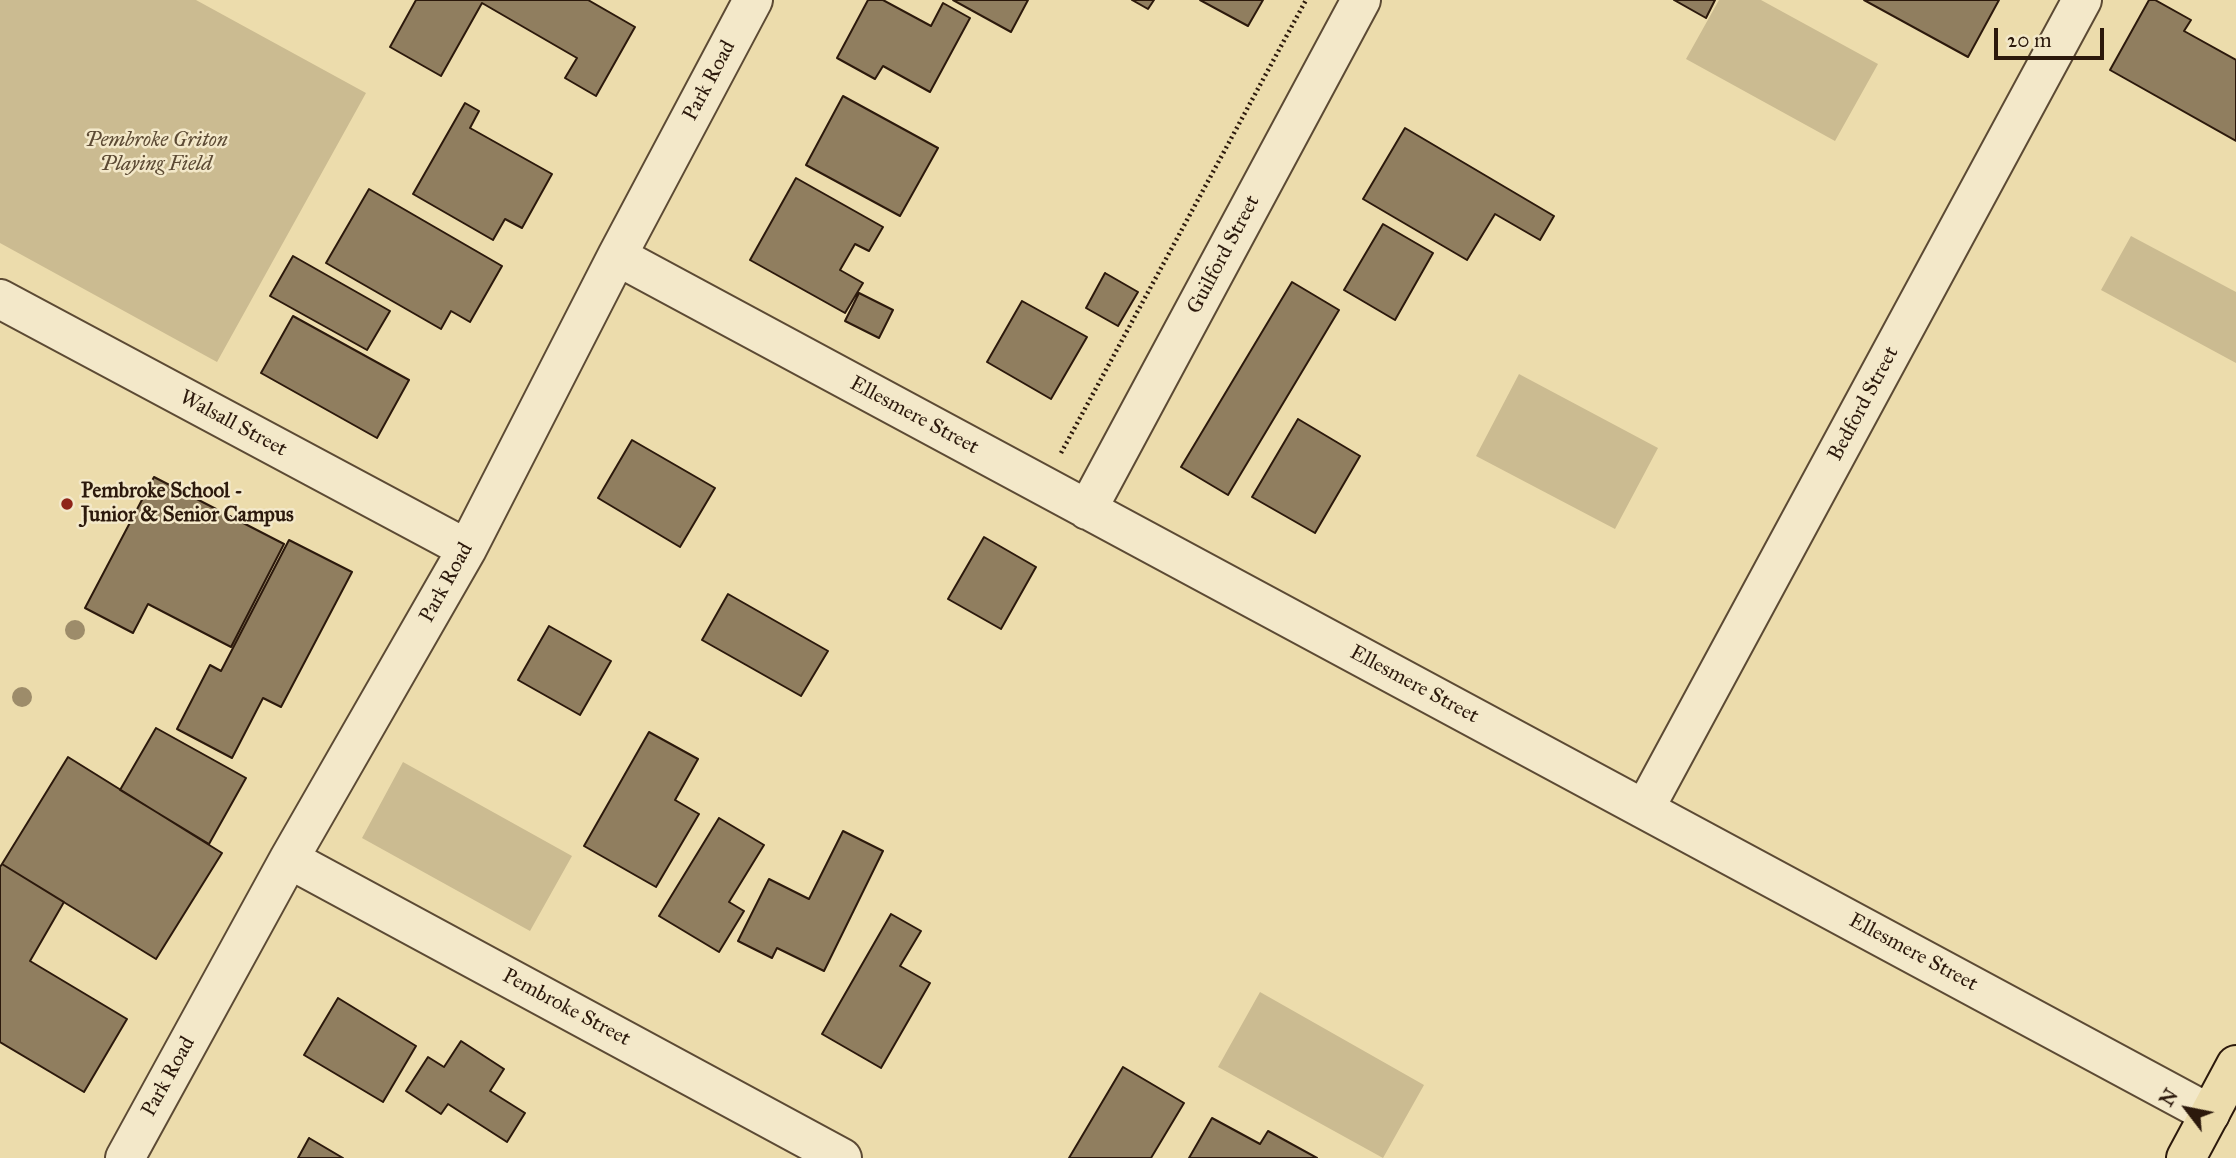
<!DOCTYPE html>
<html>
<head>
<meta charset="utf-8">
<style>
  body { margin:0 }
  #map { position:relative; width:2236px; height:1158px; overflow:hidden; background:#ecdcac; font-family:"IM FELL Great Primer",serif }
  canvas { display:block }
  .north { position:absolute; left:2152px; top:1074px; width:70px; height:70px; -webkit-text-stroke:5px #f3e8c9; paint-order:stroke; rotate:302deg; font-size:19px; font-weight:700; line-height:28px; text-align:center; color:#2c190c }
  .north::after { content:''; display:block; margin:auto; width:24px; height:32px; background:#2c190c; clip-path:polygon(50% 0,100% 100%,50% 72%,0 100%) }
  .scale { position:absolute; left:1994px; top:28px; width:110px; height:32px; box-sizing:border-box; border:4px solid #2c190c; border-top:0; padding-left:9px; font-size:21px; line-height:24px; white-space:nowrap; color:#2c190c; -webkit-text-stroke:5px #f3e8c9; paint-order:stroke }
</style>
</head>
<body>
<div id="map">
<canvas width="2236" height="1158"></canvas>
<div class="north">N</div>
<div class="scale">20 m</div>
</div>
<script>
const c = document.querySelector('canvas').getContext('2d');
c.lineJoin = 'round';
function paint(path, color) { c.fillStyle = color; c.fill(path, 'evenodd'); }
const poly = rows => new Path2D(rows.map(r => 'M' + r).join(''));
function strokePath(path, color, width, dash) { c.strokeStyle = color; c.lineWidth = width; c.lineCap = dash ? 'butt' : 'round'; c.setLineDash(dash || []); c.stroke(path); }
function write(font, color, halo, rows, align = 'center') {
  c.font = font + ' "IM FELL Great Primer",serif'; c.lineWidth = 5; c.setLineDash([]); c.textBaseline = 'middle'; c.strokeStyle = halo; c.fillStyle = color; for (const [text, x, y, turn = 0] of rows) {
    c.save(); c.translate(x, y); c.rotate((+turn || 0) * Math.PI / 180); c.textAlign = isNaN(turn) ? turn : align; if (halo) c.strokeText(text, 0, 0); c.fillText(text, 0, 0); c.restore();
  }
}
const green = poly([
  [0,0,196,0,366,93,217,362,0,243],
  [1719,0,1761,0,1878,64,1835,141,1686,59],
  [2131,236,2236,292,2236,363,2101,290],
  [1519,374,1658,448,1615,529,1476,456],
  [403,762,572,856,530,931,362,838],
  [1260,992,1424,1085,1383,1158,1218,1067]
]);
const building = poly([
  [416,0,588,0,635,27,596,96,565,78,577,58,482,3,441,76,390,47,416,0],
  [868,0,883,0,931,26,943,3,970,18,930,92,883,66,875,79,837,58,868,0],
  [953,0,1028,0,1011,32,953,0],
  [1132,0,1154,0,1148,9,1132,0],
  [1200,0,1263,0,1248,26,1200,0],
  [1674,0,1715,0,1706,18,1674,0],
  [1864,0,1999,0,1968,57,1864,0],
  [2149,0,2155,0,2191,20,2184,31,2236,60,2236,141,2110,70,2149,0],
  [843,96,938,148,900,216,806,165,843,96],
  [465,103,479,111,470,128,552,174,522,228,505,219,493,240,413,194,465,103],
  [1405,128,1554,216,1540,240,1495,214,1467,260,1363,199,1405,128],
  [796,178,883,227,869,251,855,244,840,270,863,283,845,313,750,260,796,178],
  [369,189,502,266,470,322,451,311,441,329,326,263,369,189],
  [1383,224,1433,253,1395,320,1344,290,1383,224],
  [293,256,390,311,367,350,270,296,293,256],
  [1105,273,1138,292,1118,326,1086,308,1105,273],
  [1292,282,1339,310,1228,495,1181,467,1292,282],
  [859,293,893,310,879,338,845,321,859,293],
  [1022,301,1087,337,1051,399,987,362,1022,301],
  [293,316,409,380,377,438,261,373,293,316],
  [1298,419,1360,456,1315,533,1252,497,1298,419],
  [632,440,715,488,680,547,598,498,632,440],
  [154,477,284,544,231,647,148,604,133,633,85,608,154,477],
  [984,537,1036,567,1001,629,948,599,984,537],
  [289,540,352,572,281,707,263,698,232,758,177,729,210,665,221,671,289,540],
  [728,594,828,651,801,696,702,640,728,594],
  [549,626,611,661,580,715,518,680,549,626],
  [156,728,246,778,209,844,120,790,156,728],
  [649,732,698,759,675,800,699,814,656,887,584,846,649,732],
  [68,757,222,853,156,959,2,864,68,757],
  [719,818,764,845,729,902,744,911,719,952,659,916,719,818],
  [843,831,883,851,824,971,777,948,772,958,738,941,769,879,809,899,843,831],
  [2,864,64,902,30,961,127,1019,84,1092,0,1042,0,867,2,864],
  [891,914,921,931,900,966,930,983,881,1068,822,1034,891,914],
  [338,998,416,1046,383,1102,304,1055,338,998],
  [461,1041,504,1069,490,1091,525,1113,507,1142,448,1104,441,1114,406,1091,428,1057,444,1067,461,1041],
  [1123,1067,1184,1103,1151,1158,1069,1158,1123,1067],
  [1212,1118,1260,1144,1268,1131,1317,1158,1189,1158,1212,1118],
  [309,1138,343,1158,298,1158,309,1138]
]);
const path = poly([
  [1061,453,1306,0]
]);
const minor = poly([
  [617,256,2210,1114],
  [0,299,467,549],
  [1087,510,1361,0],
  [1645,808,2082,0],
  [289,859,842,1158],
  [125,1158,289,859,467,549,617,256,753,0]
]);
const major = poly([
  [2186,1158,2236,1065]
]);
const trees = [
  [75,630],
  [22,697]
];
const markers = [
  [67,504,7,"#8f2418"]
];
const streetNames = [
  ["Park Road",710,81,-62],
  ["Guilford Street",1224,255,-62],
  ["Bedford Street",1864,404,-62],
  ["Ellesmere Street",914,416,28],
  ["Walsall Street",233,424,28],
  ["Park Road",447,583,-61],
  ["Ellesmere Street",1414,685,28],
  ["Ellesmere Street",1913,953,28],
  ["Pembroke Street",566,1008,28],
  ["Park Road",169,1077,-61]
];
const parkNames = [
  ["Pembroke Griton",156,141],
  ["Playing Field",156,165]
];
const poiNames = [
  ["Pembroke School -",81,492],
  ["Junior & Senior Campus",81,516]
];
paint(green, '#cbbb91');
paint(building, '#907e5f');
strokePath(building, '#2c190c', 2);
strokePath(minor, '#5c4a34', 42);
strokePath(major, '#2c190c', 42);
strokePath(path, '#2c190c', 4.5, [2, 3.5]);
strokePath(minor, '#f3e8c9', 38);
strokePath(major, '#ecdcac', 38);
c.fillStyle = '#9d8c6a';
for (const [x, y] of trees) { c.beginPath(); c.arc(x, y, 10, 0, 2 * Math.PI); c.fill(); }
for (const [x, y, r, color] of markers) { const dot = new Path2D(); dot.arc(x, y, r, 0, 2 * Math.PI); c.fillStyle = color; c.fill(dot); strokePath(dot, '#f3e8c9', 2.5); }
write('21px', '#2c190c', '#f3e8c9', streetNames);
write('italic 21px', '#5c4a34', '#f3e8c9', parkNames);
write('bold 21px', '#2c190c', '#f3e8c9', poiNames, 'left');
</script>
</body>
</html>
